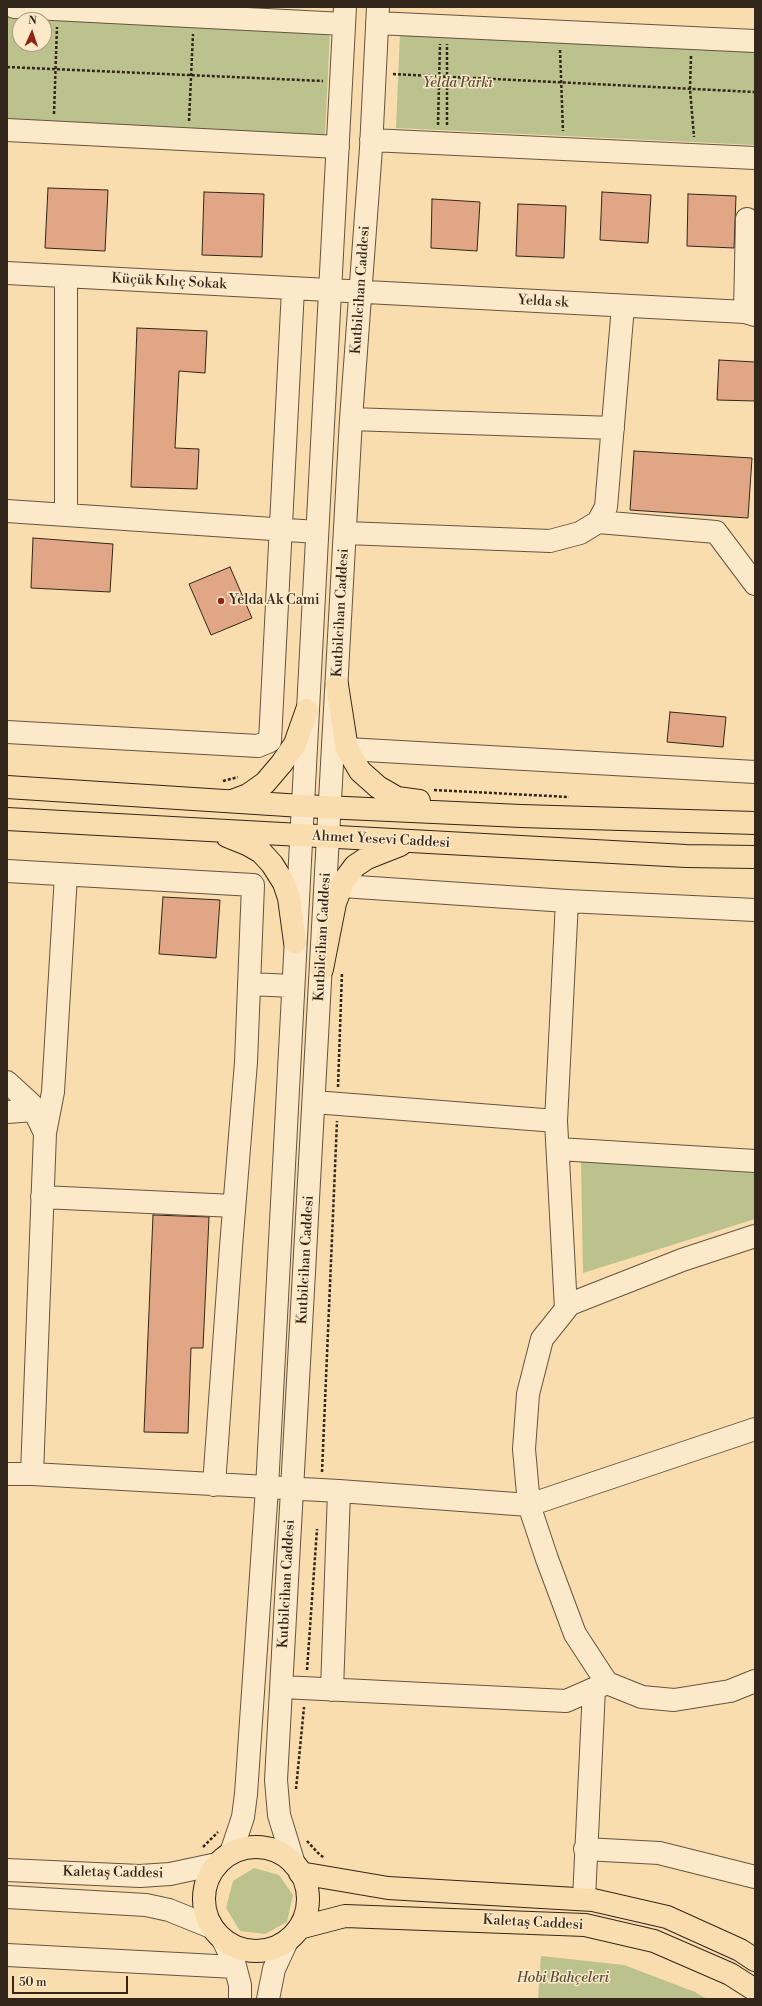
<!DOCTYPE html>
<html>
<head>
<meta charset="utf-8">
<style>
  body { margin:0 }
  #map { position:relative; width:762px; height:2006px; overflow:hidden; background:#faddae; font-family:"Libre Bodoni",serif }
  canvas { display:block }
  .frame { position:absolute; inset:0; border:8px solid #33261a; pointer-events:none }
  .north { position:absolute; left:12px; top:12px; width:40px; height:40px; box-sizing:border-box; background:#fce9ca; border:1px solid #ac9b84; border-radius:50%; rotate:3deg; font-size:11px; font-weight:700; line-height:16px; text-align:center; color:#33261a }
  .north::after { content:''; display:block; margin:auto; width:14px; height:18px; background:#8f2418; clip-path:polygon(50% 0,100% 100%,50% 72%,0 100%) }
  .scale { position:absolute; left:12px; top:1976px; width:116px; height:18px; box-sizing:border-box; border:2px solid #33261a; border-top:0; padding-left:5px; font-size:12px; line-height:14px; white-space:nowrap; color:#33261a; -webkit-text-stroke:3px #fce9ca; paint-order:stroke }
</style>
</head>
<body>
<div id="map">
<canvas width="762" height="2006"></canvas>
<div class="frame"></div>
<div class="north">N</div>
<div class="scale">50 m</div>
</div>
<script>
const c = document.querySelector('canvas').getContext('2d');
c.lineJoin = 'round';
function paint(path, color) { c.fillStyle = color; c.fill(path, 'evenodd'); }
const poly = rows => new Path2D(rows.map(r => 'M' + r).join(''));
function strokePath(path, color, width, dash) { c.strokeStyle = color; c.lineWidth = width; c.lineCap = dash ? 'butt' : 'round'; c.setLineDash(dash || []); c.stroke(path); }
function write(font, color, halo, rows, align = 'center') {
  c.font = font + ' "Libre Bodoni",serif'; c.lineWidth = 3; c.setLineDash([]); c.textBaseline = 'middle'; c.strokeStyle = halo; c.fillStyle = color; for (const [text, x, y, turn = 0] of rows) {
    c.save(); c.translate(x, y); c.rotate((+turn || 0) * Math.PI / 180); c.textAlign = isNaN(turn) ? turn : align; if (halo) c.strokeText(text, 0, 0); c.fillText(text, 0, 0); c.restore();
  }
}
const green = poly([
  [7,16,330,32,325,135,7,119],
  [20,20,44,20,44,44,20,44],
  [400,33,755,51,755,145,396,128],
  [581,1161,755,1171,755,1219,583,1273],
  [254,1868,279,1875,293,1895,287,1922,265,1934,240,1931,226,1908,233,1881],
  [541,1956,624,1965,695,1992,707,1999,538,1999]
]);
const building = poly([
  [48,188,108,190,105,251,45,248,48,188],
  [204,192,264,194,262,257,202,255,204,192],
  [602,192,651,195,648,243,600,240,602,192],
  [688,194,736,196,734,248,687,246,688,194],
  [432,199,480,202,477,251,431,248,432,199],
  [518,204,566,206,564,258,516,256,518,204],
  [137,328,207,331,205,373,179,371,175,448,199,449,197,489,131,487,137,328],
  [719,360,755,362,755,401,717,400,719,360],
  [634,451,752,458,748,518,630,510,634,451],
  [33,538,113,544,110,592,31,588,33,538],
  [230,567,252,618,211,635,189,584,230,567],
  [670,712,726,717,723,747,667,742,670,712],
  [163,897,220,900,216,958,159,954,163,897],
  [153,1215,209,1217,203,1348,191,1348,188,1433,144,1432,153,1215]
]);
const path = poly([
  [560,50,563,131],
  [691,56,690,89,694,137],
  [7,67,323,81],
  [393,74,755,92],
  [54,114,57,27],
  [189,121,193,34],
  [438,125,440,44],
  [447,125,447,44],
  [223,781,238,777],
  [434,790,569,797],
  [338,1087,342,972],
  [322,1472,337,1121],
  [307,1670,317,1529],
  [296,1789,304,1707],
  [307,1841,320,1855,325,1858],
  [203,1847,218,1832]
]);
const minor = poly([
  [14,7,344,24],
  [377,23,755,41],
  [7,130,338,147],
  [371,140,755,158],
  [7,273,745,312,755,315],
  [745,312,747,219],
  [351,419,613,428],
  [7,511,317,532],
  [66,515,66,277],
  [598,522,716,532,755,584],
  [346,533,550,541,580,533,598,522,606,507,623,306],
  [7,732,258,746,270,741,293,289],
  [347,749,755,772],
  [7,871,253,885,246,1062,231,1247,214,1485],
  [342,886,567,901,755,910],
  [249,984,293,986],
  [7,1082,31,1104,45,1133],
  [314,1102,556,1121],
  [7,1112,34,1110],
  [558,1149,755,1161],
  [42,1197,234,1206],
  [755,1236,682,1260,570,1304,542,1339,528,1394,524,1449,529,1505,547,1559,575,1634,607,1683,642,1697,674,1700,730,1691,755,1681],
  [566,1309,556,1121,567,901],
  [7,1474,32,1474,339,1491,529,1505,755,1429],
  [32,1474,45,1133,53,1092,66,875],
  [282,1687,566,1701,607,1683],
  [332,1690,339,1491],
  [585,1849,659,1853,755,1877],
  [231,1853,243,1817,246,1794,267,1488,345,7],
  [294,1864,279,1815,276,1780,351,419,371,148,378,7],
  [7,1870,140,1876,170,1874,217,1864],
  [7,1897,146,1905,169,1910,211,1927],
  [584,1899,594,1689],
  [223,1940,234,1962,240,1985,240,1999],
  [7,1955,235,1967],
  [268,1999,274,1969,287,1941]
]);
const major = poly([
  [337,685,347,749,360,771,378,787,397,798,419,801],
  [7,787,302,806,521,816,755,823],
  [232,801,248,795,265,783,282,763,295,744,307,710],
  [7,819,686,856,755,857],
  [227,836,247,844,261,852,272,864,284,883,289,898,295,942],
  [322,969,335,903,343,882,355,866,367,858,400,845],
  '204 1899a52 52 0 1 1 104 0a52 52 0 1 1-104 0Z',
  [300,1873,388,1888,593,1900,667,1917,740,1950,755,1960],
  [299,1928,345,1916,585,1925,654,1941,730,1974,755,1990]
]);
const markers = [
  [221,601,4,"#8f2418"]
];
const parkNames = [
  ["Yelda Parkı",458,84],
  ["Hobi Bahçeleri",563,1979]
];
const streetNames = [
  ["Küçük Kılıç Sokak",169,282,3],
  ["Kutbilcihan Caddesi",361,290,-86],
  ["Yelda sk",543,302,3],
  ["Kutbilcihan Caddesi",341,613,-87],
  ["Ahmet Yesevi Caddesi",381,840,3],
  ["Kutbilcihan Caddesi",323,937,-87],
  ["Kutbilcihan Caddesi",306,1260,-87],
  ["Kutbilcihan Caddesi",287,1584,-87],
  ["Kaletaş Caddesi",113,1873,1],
  ["Kaletaş Caddesi",533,1923,3]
];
const poiNames = [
  ["Yelda Ak Cami",229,601]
];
paint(green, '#bbc28d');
paint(building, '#e0a685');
strokePath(building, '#33261a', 1);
strokePath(minor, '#65543f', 24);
strokePath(major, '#33261a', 24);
strokePath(path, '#33261a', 2.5, [3, 2]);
strokePath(minor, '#fce9ca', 22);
strokePath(major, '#faddae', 22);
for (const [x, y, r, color] of markers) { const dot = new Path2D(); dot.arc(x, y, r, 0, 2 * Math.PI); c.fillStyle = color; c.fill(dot); strokePath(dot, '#fce9ca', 1.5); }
write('italic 14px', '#554d37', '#fce9ca', parkNames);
write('14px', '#33261a', '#fce9ca', streetNames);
write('14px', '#33261a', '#fce9ca', poiNames, 'left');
</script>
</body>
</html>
